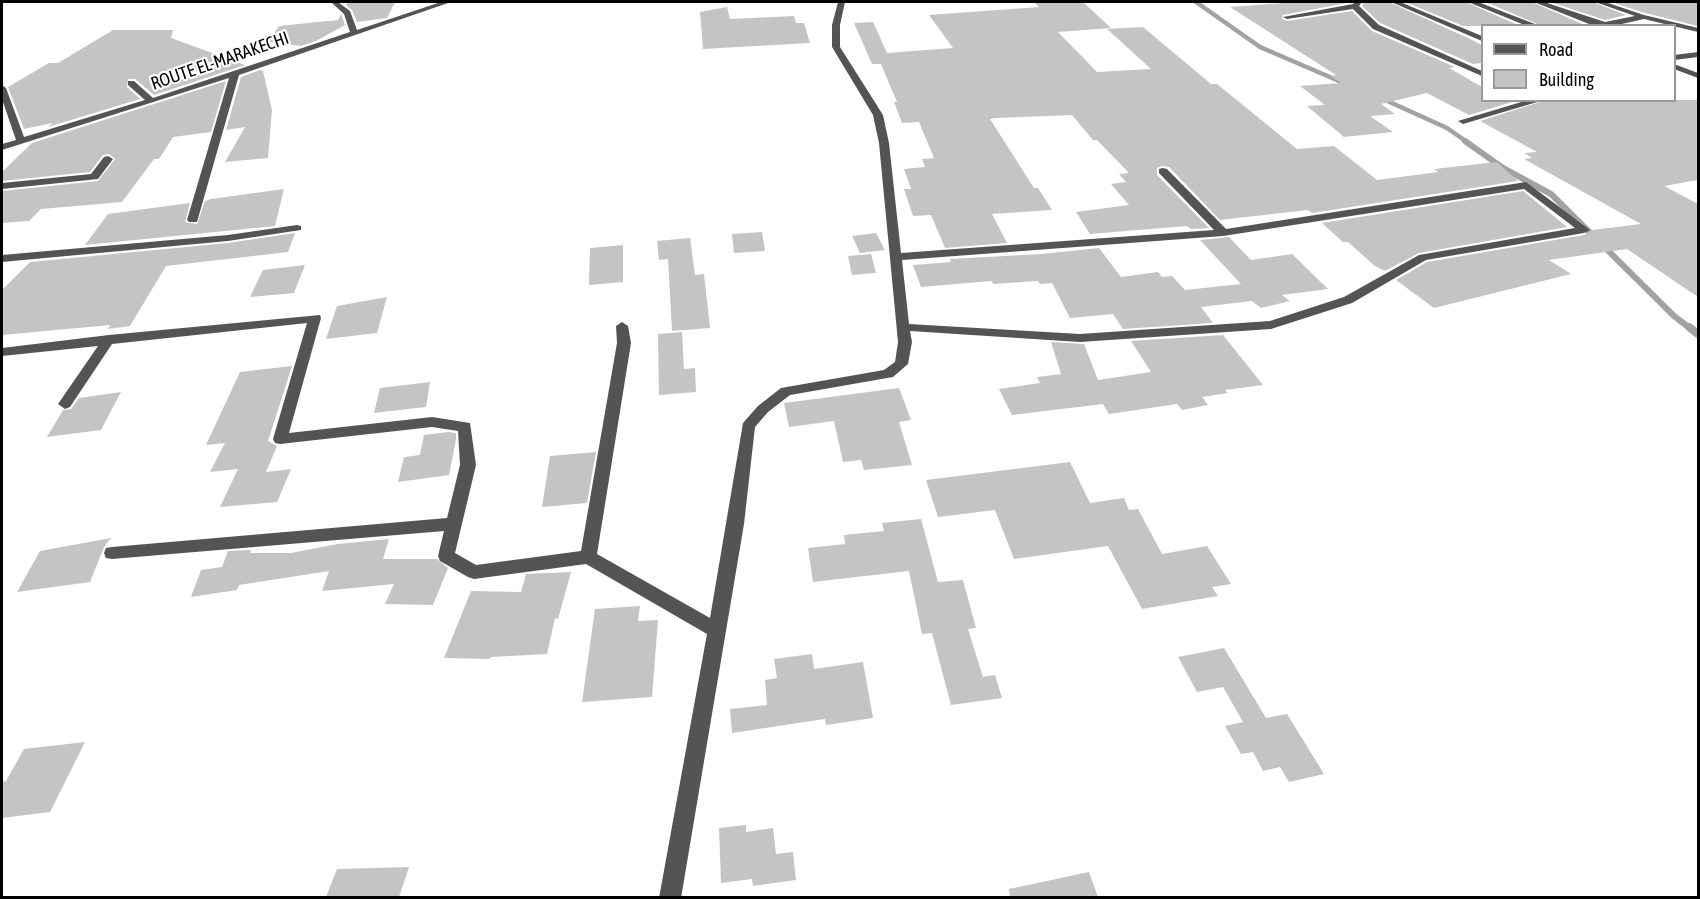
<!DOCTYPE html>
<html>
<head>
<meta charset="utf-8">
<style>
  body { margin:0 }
  #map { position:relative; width:1700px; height:899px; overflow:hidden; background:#fff; font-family:"Asap Condensed",sans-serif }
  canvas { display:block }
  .frame { position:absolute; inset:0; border:3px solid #000; pointer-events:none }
  .legend { position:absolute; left:1481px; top:24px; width:195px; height:78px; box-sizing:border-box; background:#fff; border:2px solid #999; margin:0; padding:8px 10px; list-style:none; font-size:18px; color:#000 }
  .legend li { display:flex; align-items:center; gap:12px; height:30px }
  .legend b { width:30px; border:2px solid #999 }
</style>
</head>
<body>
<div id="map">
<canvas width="1700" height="899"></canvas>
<div class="frame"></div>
<ul class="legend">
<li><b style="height:8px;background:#545454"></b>Road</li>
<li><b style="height:16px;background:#c4c4c4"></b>Building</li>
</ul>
</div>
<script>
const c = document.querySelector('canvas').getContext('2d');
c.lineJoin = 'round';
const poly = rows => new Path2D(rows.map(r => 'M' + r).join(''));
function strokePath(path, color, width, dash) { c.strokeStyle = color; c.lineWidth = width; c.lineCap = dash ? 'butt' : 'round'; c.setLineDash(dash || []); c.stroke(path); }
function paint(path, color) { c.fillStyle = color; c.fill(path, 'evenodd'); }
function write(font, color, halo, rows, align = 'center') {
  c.font = font + ' "Asap Condensed",sans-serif'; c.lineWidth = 4.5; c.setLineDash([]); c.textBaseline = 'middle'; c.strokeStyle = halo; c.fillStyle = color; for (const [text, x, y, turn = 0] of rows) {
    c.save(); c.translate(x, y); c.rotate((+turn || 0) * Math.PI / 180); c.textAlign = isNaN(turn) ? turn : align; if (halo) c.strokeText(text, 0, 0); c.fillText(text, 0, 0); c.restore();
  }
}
const streamFar2 = poly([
  [1196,2,1260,47,1346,84],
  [1383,99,1447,128,1467,142]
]);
const streamFar1 = poly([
  [1465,141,1503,168,1551,194,1674,316,1691,329]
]);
const stream = poly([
  [1689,327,1698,334]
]);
const building = poly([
  [348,2,395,2,387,18,357,22,352,10,346,5],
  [1034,2,1083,2,1111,28,1058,32,1097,72,1151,69,1107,29,1143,27,1211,84,1217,84,1297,149,1334,146,1377,180,1438,172,1434,169,1497,162,1518,181,1312,213,1308,210,1220,220,1169,167,1162,166,1157,168,1157,175,1209,228,1191,229,1187,226,1090,234,1076,212,1129,205,1111,184,1126,182,1119,174,1129,173,1097,140,1093,140,1072,115,996,118,990,119,1034,188,1038,188,1052,210,992,214,1007,243,945,248,931,215,913,216,904,189,911,189,904,169,925,167,922,159,934,158,919,122,902,123,894,102,897,102,881,64,872,64,854,23,873,22,887,53,953,48,929,15,1039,7],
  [1297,2,1352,2,1283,15,1282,19,1287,21,1352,11,1372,31,1455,67,1449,68,1482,87,1482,100,1519,100,1469,115,1427,93,1381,104,1395,114,1370,116,1393,132,1344,137,1307,106,1325,105,1300,86,1341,83,1330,76,1336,75,1230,7],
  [1364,2,1389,2,1470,39,1482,45,1482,63,1473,64,1380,23,1362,6],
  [1405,2,1466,2,1520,26,1463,26],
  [1501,2,1532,2,1587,26,1542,26,1488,3],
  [1550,2,1593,2,1626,15,1605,20],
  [1611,2,1698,2,1698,26,1645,13],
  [727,7,730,19,794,16,796,23,804,23,810,43,703,49,700,12],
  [341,14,345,25,316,41,301,46,268,42,279,26,338,20],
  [113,30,173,30,171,38,245,65,154,95,135,79,128,79,127,87,140,99,48,127,53,123,24,129,8,87,49,63,58,63],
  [260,70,263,71,272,110,268,158,225,162,245,127,226,130,241,77],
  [226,81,211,132,173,137,159,159,154,159,122,202,41,209,29,221,2,223,2,191,98,181,115,159,109,154,103,155,90,172,2,181,2,172,32,143],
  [1546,100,1698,100,1698,180,1664,186,1698,204,1698,297,1627,249,1549,260,1571,274,1434,308,1396,280,1427,262,1584,235,1592,230,1641,224,1524,159,1532,158,1524,153,1537,152,1480,121],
  [284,189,275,226,85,245,108,214,190,203,185,222,197,224,205,201,211,199],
  [1523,191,1567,227,1419,253,1385,271,1375,266,1348,242,1343,242,1322,223],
  [762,232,765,251,734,253,732,234],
  [295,233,288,252,166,266,130,326,108,329,110,325,2,335,2,290,30,262,228,243],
  [876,233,885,250,860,253,852,236],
  [1229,237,1251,260,1292,254,1328,289,1282,295,1290,301,1261,308,1252,301,1201,307,1213,323,1123,329,1113,314,1070,318,1052,283,1040,284,1038,281,993,284,992,281,921,287,913,265,951,262,950,259,1041,254,1099,248,1121,277,1158,272,1162,277,1172,276,1185,290,1241,284,1200,240],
  [690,238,695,275,704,274,710,328,672,331,668,259,659,260,657,241],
  [623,245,623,282,589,285,590,248],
  [871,254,876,273,852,275,848,256],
  [305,265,294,293,250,297,263,270],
  [387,297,377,333,326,339,337,306],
  [682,332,684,369,695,368,696,392,659,395,658,334],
  [1223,335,1263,385,1225,390,1228,393,1202,397,1208,405,1182,410,1177,404,1109,414,1103,404,1012,415,999,389,1040,383,1037,377,1061,374,1051,342,1084,344,1098,380,1151,372,1131,341],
  [292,366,268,441,277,446,266,472,291,469,277,502,220,507,238,469,210,472,225,443,206,445,240,372],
  [430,382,426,407,374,413,380,388],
  [899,388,911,420,899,422,912,465,864,470,861,460,843,462,834,421,789,427,784,403],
  [121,392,101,430,47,437,63,410,71,409,79,398],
  [448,432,456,433,456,439,449,475,398,482,404,457,420,455,424,435],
  [596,452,587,503,542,507,550,456],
  [1070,462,1090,503,1124,498,1129,510,1138,509,1162,554,1207,546,1231,584,1212,587,1218,596,1142,609,1108,546,1014,559,995,510,938,517,926,480],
  [921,519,938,582,963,580,976,628,968,629,983,677,995,675,1002,698,951,705,932,633,922,634,909,571,813,582,808,548,845,544,844,535,884,531,882,523],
  [111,538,104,547,90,582,17,592,40,551],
  [389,539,383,559,437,559,448,568,433,605,385,604,394,584,322,591,329,571,239,585,237,590,191,597,201,570,222,567,228,551,251,550,250,553,291,553,338,544],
  [571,572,558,619,555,618,547,654,491,657,490,659,444,658,471,591,521,592,526,574],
  [640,606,638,621,658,620,652,697,582,702,595,609],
  [1224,648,1266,718,1287,714,1324,774,1289,782,1280,767,1263,771,1253,752,1241,754,1225,726,1243,722,1223,687,1197,692,1178,657],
  [812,654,814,669,863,662,873,718,826,725,825,719,732,733,730,709,767,705,765,680,777,678,774,659],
  [85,742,50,812,2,818,2,782,6,781,24,749],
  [746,825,746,832,773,828,776,854,793,852,796,880,753,886,752,879,721,883,719,828],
  [409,867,399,897,326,897,337,869],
  [1089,872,1098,897,1010,897,1009,889]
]);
const minor = poly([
  [331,2,338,2,350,11,357,30,441,2,451,2,239,75,197,222,189,222,187,220,229,78,2,150,2,144,16,140,2,99,2,85,6,88,24,137,145,100,128,85,128,81,134,81,153,98,350,32,344,14,331,2],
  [838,2,845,2,840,25,840,47,883,115,889,143,901,253,1214,230,1159,173,1159,169,1163,168,1167,169,1226,229,1526,182,1590,230,1584,233,1426,260,1352,303,1271,329,1080,342,910,331,912,342,908,364,893,377,790,395,768,412,755,427,744,524,681,898,659,898,707,634,586,564,474,579,468,577,440,561,438,556,444,531,112,559,106,558,104,553,106,548,112,547,447,518,460,465,458,431,432,427,280,444,275,443,273,439,307,323,112,344,70,407,65,409,58,404,98,346,2,356,2,348,109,335,320,315,321,318,289,433,432,417,470,423,476,465,455,553,476,565,581,551,617,343,616,326,622,322,628,326,631,343,597,554,710,618,743,423,758,406,781,388,884,370,895,362,898,342,879,143,873,115,832,47,832,25,838,2],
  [1524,189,1575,228,1419,255,1344,297,1270,321,1080,334,909,324,902,260,1223,236,1524,189],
  [1355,2,1362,2,1359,6,1379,25,1482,71,1482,76,1373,29,1353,9,1287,19,1283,17,1353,4,1355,2],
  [1391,2,1400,2,1482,36,1482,41,1391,2],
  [1468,2,1478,2,1540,26,1527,26,1468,2],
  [1534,2,1544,2,1605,22,1635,16,1595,2,1605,2,1644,15,1698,28,1698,32,1644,19,1613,26,1594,26,1534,2],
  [1698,52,1698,57,1674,60,1674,55,1698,52],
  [1674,64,1698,73,1698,78,1674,69,1674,64],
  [1528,100,1544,100,1463,124,1458,121,1528,100],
  [108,156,113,159,98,179,2,189,2,183,91,174,104,157,108,156],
  [297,225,301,226,301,230,228,241,2,262,2,255,228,235,297,225]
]);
const farStreetnames = [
  ["ROUTE EL-MARAKECHI",220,61,-19]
];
strokePath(streamFar2, '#a2a2a2', 4.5);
strokePath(streamFar1, '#a2a2a2', 6);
strokePath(stream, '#a2a2a2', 8);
paint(building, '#c4c4c4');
paint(minor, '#545454');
write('18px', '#000', '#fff', farStreetnames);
</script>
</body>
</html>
